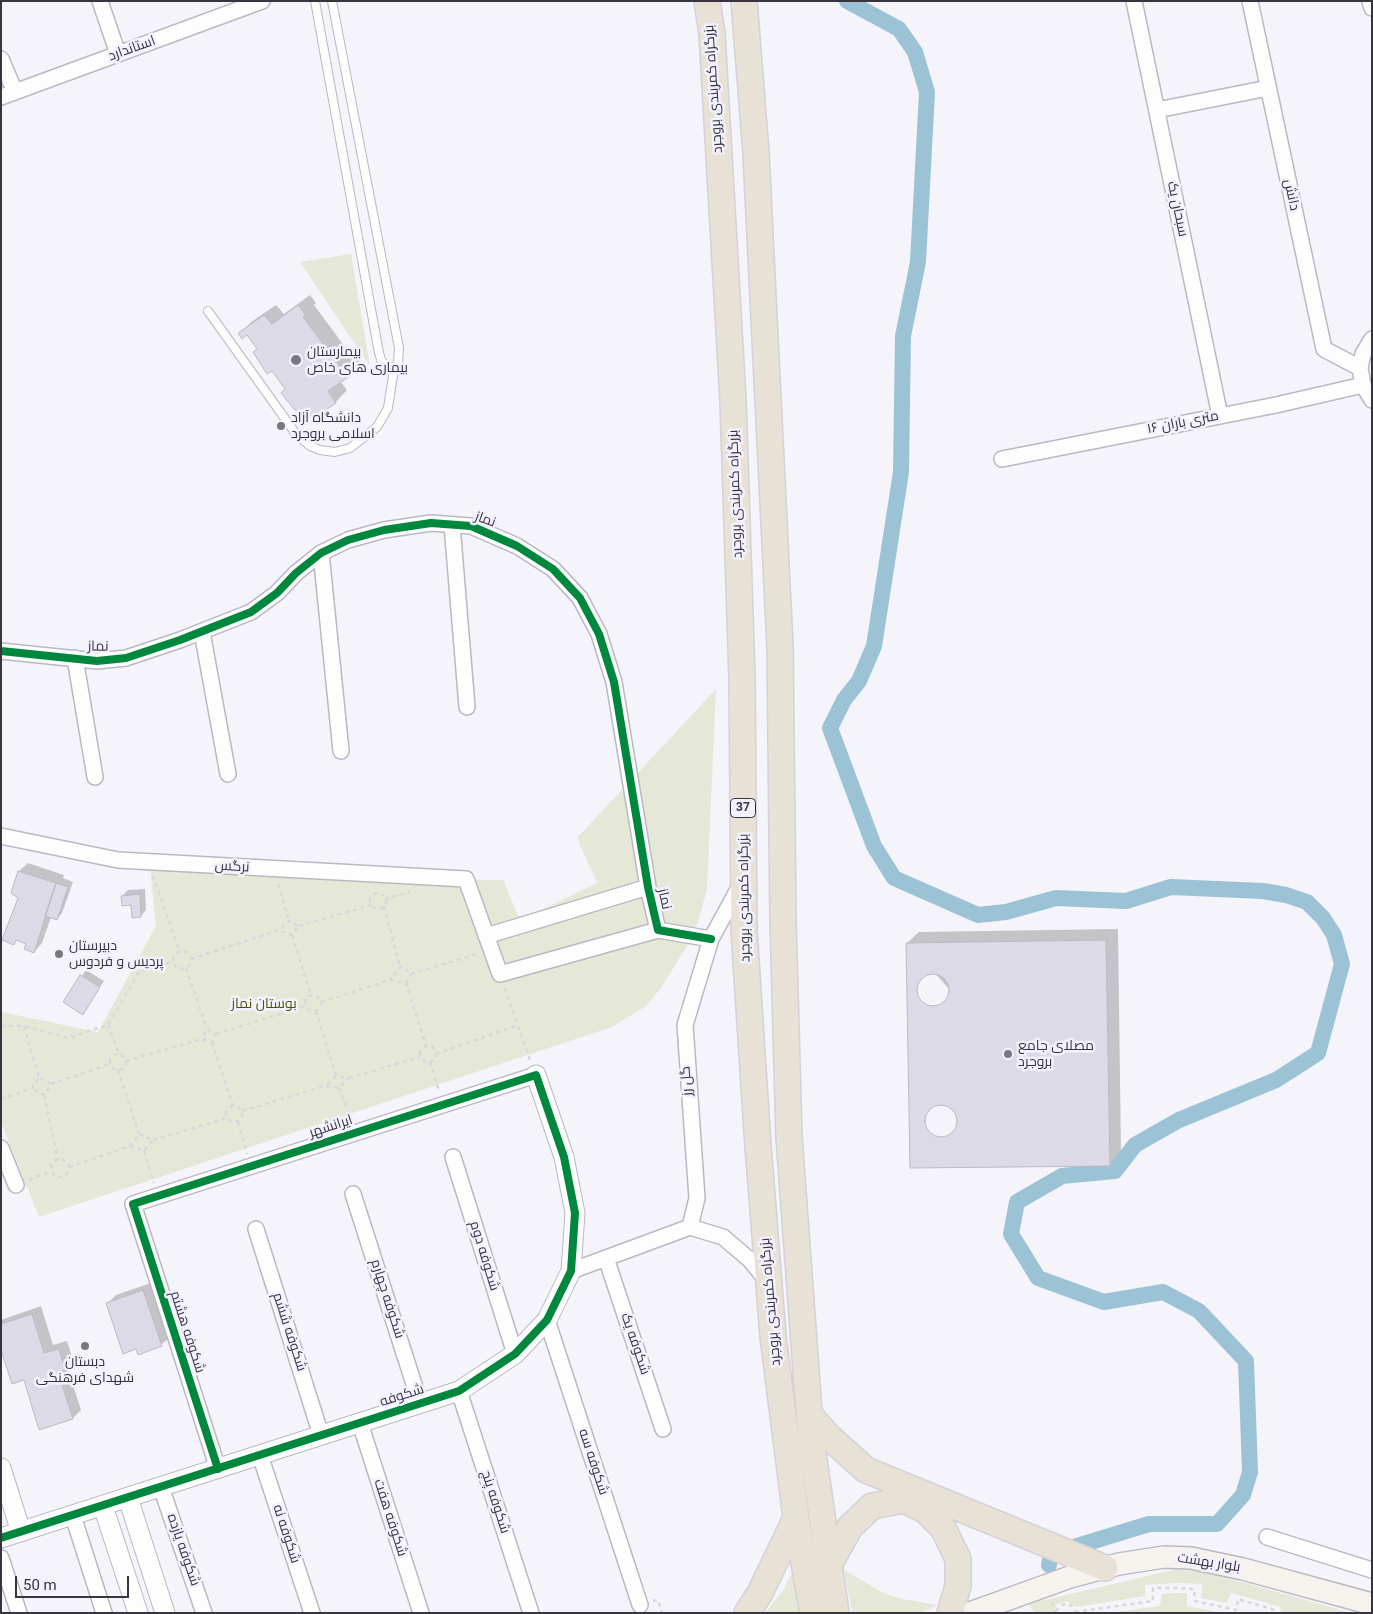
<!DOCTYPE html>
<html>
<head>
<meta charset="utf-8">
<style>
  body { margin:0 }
  #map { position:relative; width:1373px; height:1614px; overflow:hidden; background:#f5f4fb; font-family:Roboto,sans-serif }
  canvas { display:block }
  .frame { position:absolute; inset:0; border:2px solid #373440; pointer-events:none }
  .scale { position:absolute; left:15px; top:1576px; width:114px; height:22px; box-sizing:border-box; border:2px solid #373440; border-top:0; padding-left:6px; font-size:15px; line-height:18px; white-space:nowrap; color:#373440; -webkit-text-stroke:4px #f4f1fe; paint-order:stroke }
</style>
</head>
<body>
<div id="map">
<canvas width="1373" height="1614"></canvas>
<div class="frame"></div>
<div class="scale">50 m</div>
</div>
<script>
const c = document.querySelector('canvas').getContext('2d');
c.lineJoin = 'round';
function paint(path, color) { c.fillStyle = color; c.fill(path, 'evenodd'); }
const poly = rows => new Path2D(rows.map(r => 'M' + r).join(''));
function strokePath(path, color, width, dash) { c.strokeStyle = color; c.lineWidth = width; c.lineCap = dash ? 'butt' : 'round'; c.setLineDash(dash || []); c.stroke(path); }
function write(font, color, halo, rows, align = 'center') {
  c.font = font + ' Roboto,Cairo,sans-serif'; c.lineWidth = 5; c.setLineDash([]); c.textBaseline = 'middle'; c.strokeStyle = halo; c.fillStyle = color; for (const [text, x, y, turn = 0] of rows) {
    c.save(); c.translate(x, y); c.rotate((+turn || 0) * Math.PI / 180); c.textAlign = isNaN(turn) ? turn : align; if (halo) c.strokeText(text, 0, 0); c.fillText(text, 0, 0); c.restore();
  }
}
const green = poly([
  [351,254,370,366,300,262],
  [716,689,707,889,698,922,687,946,661,988,646,1006,612,1027,39,1217,1,1122,1,1012,98,1032,156,926,150,868,449,880,503,880,520,920,597,883,577,838],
  [1177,1569,1206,1572,1351,1613,1280,1613,1281,1607,1231,1593,1227,1603,1201,1598,1202,1584,1177,1583,1145,1585,1145,1596,1077,1607,1066,1601,1056,1605,1053,1613,1035,1613,1028,1604],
  [793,1570,802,1613,765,1613,784,1589],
  [844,1570,882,1592,897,1598,938,1605,920,1613,852,1613],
  [1173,1593,1187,1593,1187,1606,1224,1613,1107,1613,1160,1606,1162,1594]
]);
const shadow = poly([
  [310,295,316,303,314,305,354,359,356,357,360,363,340,381,347,390,336,402,316,414,286,389,247,333,240,334,251,322,276,305,284,314],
  [28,863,64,875,63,878,73,882,62,913,57,919,51,917,42,943,34,952,28,943,18,939,13,943,19,897,13,892,19,871],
  [145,889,146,910,141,916,122,896,128,890],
  [1118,929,1121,1153,1110,1164,907,943,919,932],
  [86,970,104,981,83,1013,64,1002],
  [151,1283,170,1337,161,1345,107,1304,116,1295],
  [41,1306,53,1345,67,1341,73,1360,67,1366,81,1410,73,1418,25,1378,1,1346,1,1320]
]);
const canal = poly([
  [847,1,899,29,915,52,927,92,918,262,903,336,901,472,874,646,859,681,844,700,830,728,874,846,894,878,978,915,1006,912,1056,898,1126,901,1171,887,1263,891,1286,895,1307,902,1323,918,1334,935,1342,964,1318,1053,1276,1080,1179,1120,1135,1145,1115,1171,1062,1176,1017,1202,1011,1234,1038,1278,1104,1302,1163,1292,1199,1311,1246,1361,1250,1472,1243,1495,1217,1524,1149,1524,1051,1554,1049,1565]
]);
const building = poly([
  [298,305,306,315,303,317,342,369,344,368,350,376,328,391,336,403,321,413,311,416,301,414,294,409,281,393,285,389,272,371,267,374,253,352,257,349,247,335,242,339,238,333,264,315,272,324,298,305],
  [18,871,56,883,34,953,24,949,26,944,16,940,14,945,2,940,18,898,11,893,18,871],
  [56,883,68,887,57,920,45,916,56,883],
  [140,894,141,917,132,918,131,905,122,906,121,896,140,894],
  [1106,940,1110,1166,910,1168,906,943,1106,940],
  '917 990a16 16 0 1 1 32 0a16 16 0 1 1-32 0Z',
  [80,975,100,987,83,1015,63,1002,80,975],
  '925 1121a16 16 0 1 1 32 0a16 16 0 1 1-32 0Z',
  [143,1290,162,1346,138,1355,136,1349,123,1354,106,1303,143,1290],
  [32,1314,44,1353,59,1349,65,1370,58,1372,73,1419,39,1430,24,1380,12,1384,1,1350,1,1324,32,1314]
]);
const path = poly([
  [153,876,180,952],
  [278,884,289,921],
  '370 901a8 8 0 1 1 16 0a8 8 0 1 1-16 0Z',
  [385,899,410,892],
  [384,906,400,967],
  [299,926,371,905],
  [292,935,311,996],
  '173 960a9 9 0 1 1 18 0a9 9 0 1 1-18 0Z',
  [191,959,279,930,289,921,299,926,292,935,279,930],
  [186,968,207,1029],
  [411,974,477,954],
  [406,983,426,1046],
  [505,988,530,1060],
  '305 1003a8 8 0 1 1 16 0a8 8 0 1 1-16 0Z',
  [321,1002,390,980,406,983,412,973,400,967,390,980],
  [316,1011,336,1076],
  [108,1025,119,1054],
  [1,1026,24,1026,68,1038,108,1025,139,972,174,961],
  [24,1026,39,1077],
  [216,1034,305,1006],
  [212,1042,233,1106],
  '420 1054a8 8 0 1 1 16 0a8 8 0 1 1-16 0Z',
  '110 1062a8 8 0 1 1 16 0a8 8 0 1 1-16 0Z',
  [436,1054,518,1025],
  [126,1061,202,1039,212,1042,216,1034,207,1029,202,1039],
  [430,1062,439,1091],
  [118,1070,139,1134],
  [349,1078,420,1057],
  [51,1084,110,1064],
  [339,1088,351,1119],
  [44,1095,58,1160],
  [1,1099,32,1088,39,1077,51,1084,44,1095,32,1088],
  '226 1114a8 8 0 1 1 16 0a8 8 0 1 1-16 0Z',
  [242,1111,325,1086,339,1088,349,1078,336,1076,325,1086],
  [238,1122,247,1154],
  [153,1140,227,1118],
  [144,1151,154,1183],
  '51 1168a9 9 0 1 1 18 0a9 9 0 1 1-18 0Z',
  [69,1167,130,1146,139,1134,153,1140,144,1151,130,1146],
  [29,1180,51,1171],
  [653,1601,658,1600,662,1613],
  [1052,1602,1055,1612],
  [1056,1611,1061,1605,1067,1604,1072,1606,1075,1611],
  [1075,1612,1153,1601,1153,1588,1178,1588,1194,1589,1195,1601,1236,1610,1238,1599,1275,1610,1275,1613]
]);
const service = poly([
  [315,1,379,353,382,362,394,369,398,363,399,348,332,1],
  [208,311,296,434,310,446,320,450,335,452,350,448,377,427,388,408,394,369]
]);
const minor = poly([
  [100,1,118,54],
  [1134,1,1220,416],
  [1250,1,1324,349,1360,368],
  [1370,1,1372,8],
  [1,59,15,92],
  [1,97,262,1],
  [1157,110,1268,88],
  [1372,339,1363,354,1360,368,1363,385,1372,400],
  [1002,459,1276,405,1363,385],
  [452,525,467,707],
  [321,553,341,751],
  [202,632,228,774],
  [1,651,97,661,126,658,180,640,251,612,277,593,296,573,321,553,348,540,384,530,431,523,471,526,517,546,553,569,580,598,599,634,614,682,648,887,658,930,711,939],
  [75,658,95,777],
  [1,836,118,860,466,879,500,974,658,930],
  [486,936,648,887],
  [1,1148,16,1185],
  [453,1157,515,1354],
  [353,1194,420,1403],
  [690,1227,697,1198,685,1025,711,939,741,884],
  [256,1229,321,1435],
  [606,1258,663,1429],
  [571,1271,690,1227,723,1237,750,1260,768,1282],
  [547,1320,640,1605],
  [459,1391,531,1613],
  [360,1423,421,1613],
  [260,1455,312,1613],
  [218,1469,133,1204,536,1075],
  [161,1487,204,1613],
  [73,1516,104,1613],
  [1267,1537,1372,1570],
  [1,1558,19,1613]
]);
const tertiary = poly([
  [1,1468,21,1532],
  [128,1498,165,1613],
  [103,1506,138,1613],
  [1,1538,459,1391,515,1354,547,1320,571,1271,575,1213,564,1157,536,1075]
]);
const secondary = poly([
  [970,1613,1070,1577,1119,1564,1164,1557,1191,1558,1243,1569,1372,1604]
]);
const trunk = poly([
  [707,1,712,34,733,400,742,678,744,930,758,1146,773,1336,796,1518,813,1613],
  [744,1,756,153,780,646,783,921,789,1137,811,1439,836,1613],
  [810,1415,828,1436,866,1470,1105,1568],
  [828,1567,850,1527,872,1506,904,1500,925,1510,943,1528,958,1559,958,1586,950,1613],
  [747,1613,760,1593,796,1518]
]);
const cycleway = poly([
  [1,651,97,661,126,658,180,640,251,612,277,593,296,573,321,553,348,540,384,530,431,523,471,526,517,546,553,569,580,598,599,634,614,682,648,887,658,930,711,939],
  [1,1538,459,1391,515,1354,547,1320,571,1271,575,1213,564,1157,536,1075,133,1204,218,1469]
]);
const markers = [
  [296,360,6,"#7a7781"],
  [281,426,5,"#7a7781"],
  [59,954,5,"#7a7781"],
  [1008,1054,5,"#7a7781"],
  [85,1346,5,"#7a7781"]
];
const shields = [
  [743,808,25]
];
const shieldNames = [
  ["37",743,808]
];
const streetNames = [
  ["استاندارد",132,49,-20],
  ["بزرگراه کمربندی بروجرد",714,89,-94],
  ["دانش",1291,195,78],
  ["سبحان یک",1177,209,78],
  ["۱۶ متری باران",1183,423,-11],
  ["بزرگراه کمربندی بروجرد",736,494,-92],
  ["نماز",485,520,20],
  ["نماز",98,647,1],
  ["نرگس",232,867,3],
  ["بزرگراه کمربندی بروجرد",745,898,-91],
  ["نماز",664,899,77],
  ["گل رز",687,1081,-94],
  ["ایرانشهر",331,1127,-18],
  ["شکوفه دوم",484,1256,73],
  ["شکوفه چهارم",387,1299,72],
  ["بزرگراه کمربندی بروجرد",771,1302,-95],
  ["شکوفه هشتم",187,1332,72],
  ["شکوفه ششم",289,1332,72],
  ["شکوفه یک",635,1344,71],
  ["شکوفه",402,1396,-18],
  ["شکوفه سه",593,1462,72],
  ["شکوفه پنج",495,1502,72],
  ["شکوفه هفت",390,1518,72],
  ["شکوفه نه",286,1534,72],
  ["شکوفه یازده",183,1550,71],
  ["بلوار بهشت",1209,1563,9]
];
const poiNames = [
  ["بیمارستان",307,352],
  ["بیماری های خاص",307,368],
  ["دانشگاه آزاد",291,418],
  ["اسلامی بروجرد",291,434],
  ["دبیرستان",69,946],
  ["پردیس و فردوس",69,962],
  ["مصلای جامع",1018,1046],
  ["بروجرد",1018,1062],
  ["دبستان",85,1362,"center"],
  ["شهدای فرهنگی",85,1378,"center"]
];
const parkNames = [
  ["بوستان نماز",264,1004]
];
paint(green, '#e5e8d7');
paint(shadow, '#0003');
strokePath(canal, '#9bc3d5', 16);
paint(building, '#dcdae6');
strokePath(building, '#bbbac2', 1);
strokePath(service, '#bab8c1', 10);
strokePath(minor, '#bab8c1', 18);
strokePath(tertiary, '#bab8c1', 21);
strokePath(secondary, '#bab8c1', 24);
strokePath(trunk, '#d3d2d7', 28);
strokePath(path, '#d8d8da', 2.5, [4, 4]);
strokePath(service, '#fefdfe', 8);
strokePath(minor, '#fefdfe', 15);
strokePath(tertiary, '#fefdfe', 19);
strokePath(secondary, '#f6f3ef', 21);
strokePath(trunk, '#e8e1d6', 25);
strokePath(cycleway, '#00873e', 8);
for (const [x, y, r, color] of markers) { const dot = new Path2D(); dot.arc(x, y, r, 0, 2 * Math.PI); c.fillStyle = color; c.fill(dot); strokePath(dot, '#f4f1fe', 2); }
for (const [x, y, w] of shields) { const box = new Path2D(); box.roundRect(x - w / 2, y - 9.5, w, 19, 4); c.fillStyle = '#f4f1fe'; c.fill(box); strokePath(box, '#373440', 1); }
write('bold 12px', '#373440', null, shieldNames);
write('14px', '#373440', '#f4f1fe', streetNames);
write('14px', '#373440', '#f4f1fe', poiNames, 'left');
write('14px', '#4c5400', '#f4f1fe', parkNames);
</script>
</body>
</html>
